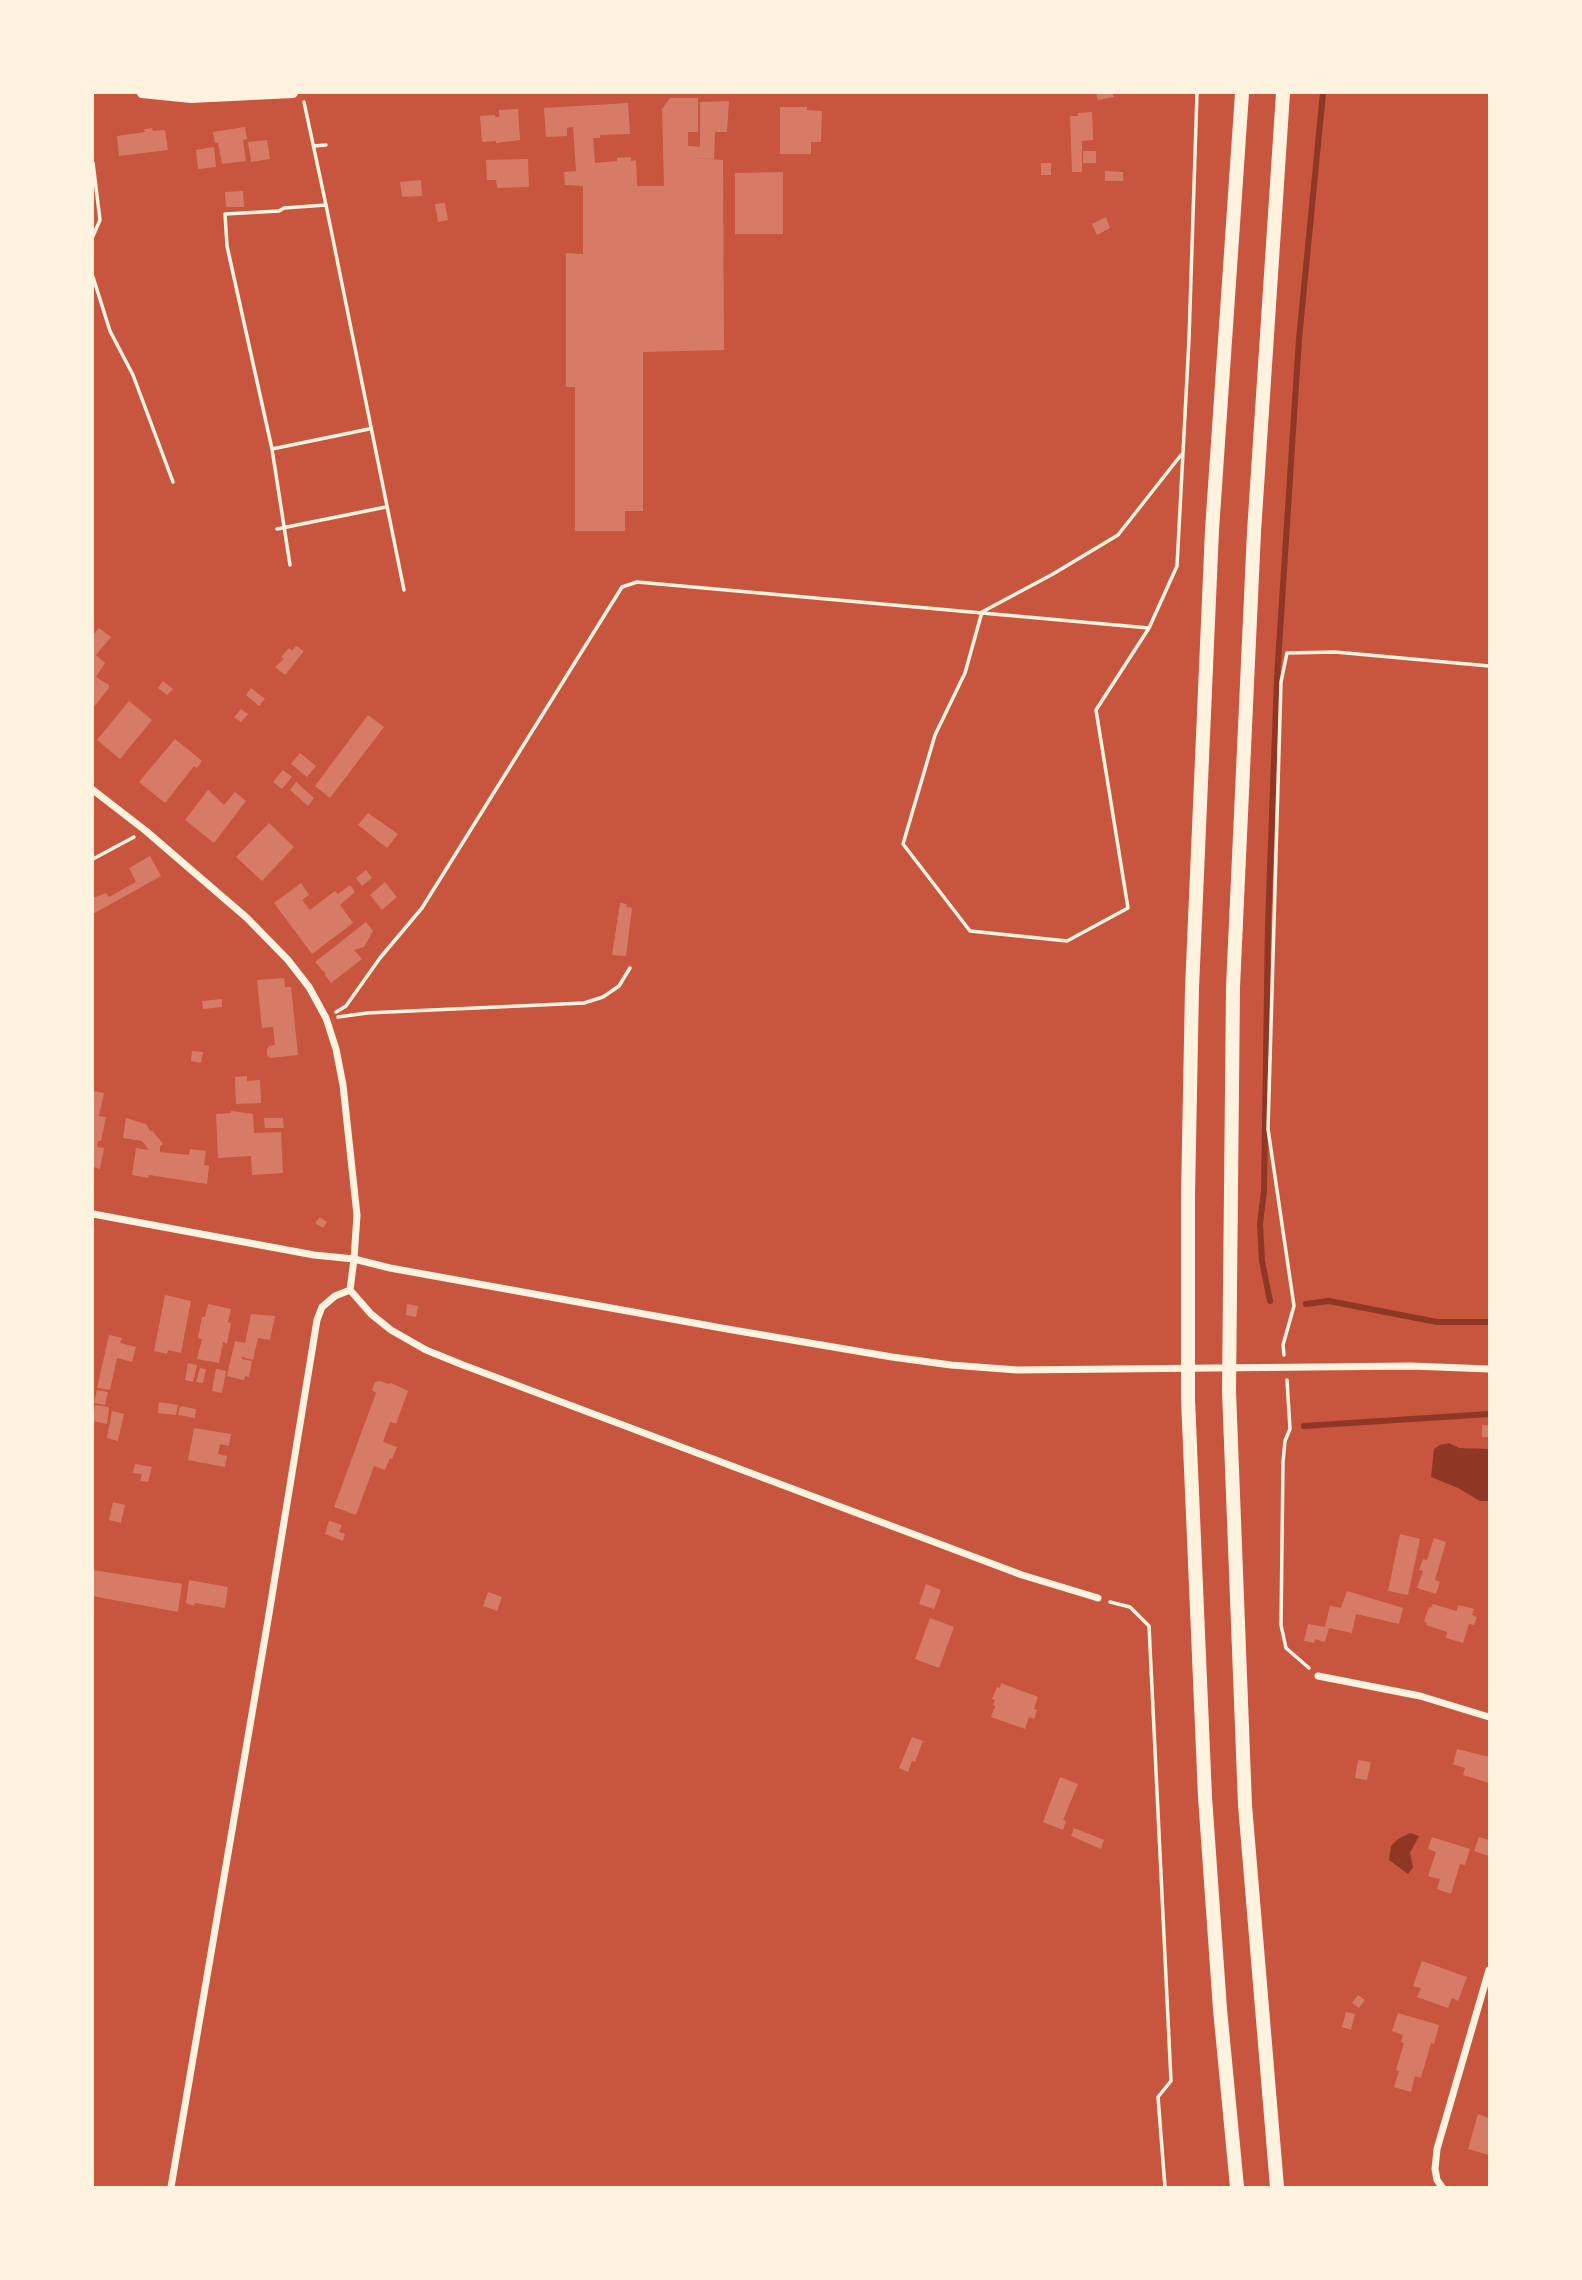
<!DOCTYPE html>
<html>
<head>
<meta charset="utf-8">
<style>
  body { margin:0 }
  #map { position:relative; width:1582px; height:2280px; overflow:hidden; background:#c8553d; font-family:Cabin,sans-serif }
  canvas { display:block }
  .frame { position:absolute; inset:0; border:94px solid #fff3e0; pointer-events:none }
</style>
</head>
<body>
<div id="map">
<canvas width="1582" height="2280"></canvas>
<div class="frame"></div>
</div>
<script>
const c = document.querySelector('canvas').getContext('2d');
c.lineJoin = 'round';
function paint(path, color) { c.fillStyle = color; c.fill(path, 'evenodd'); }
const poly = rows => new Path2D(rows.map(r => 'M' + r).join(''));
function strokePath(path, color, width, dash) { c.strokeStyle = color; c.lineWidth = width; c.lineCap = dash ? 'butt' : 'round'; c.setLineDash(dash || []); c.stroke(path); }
const water = poly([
  [1449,1443,1459,1448,1489,1449,1489,1501,1480,1501,1458,1488,1431,1477,1434,1449,1440,1445],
  [1410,1833,1419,1836,1410,1853,1413,1867,1408,1874,1389,1860,1391,1846,1398,1839]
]);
const stream = poly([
  [1270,1301,1262,1261,1260,1224,1264,1191,1268,925,1277,678,1299,339,1323,93],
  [1306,1304,1329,1301,1437,1322,1489,1322],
  [1304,1426,1489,1414]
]);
const building = poly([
  [1096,93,1112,93,1114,97,1098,100],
  [670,98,698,98,698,132,688,132,688,146,691,146,700,147,700,102,729,101,727,132,715,132,714,159,691,158,723,160,724,350,643,352,643,511,625,511,625,531,575,531,575,387,566,387,566,253,583,254,583,186,565,185,564,172,576,171,573,127,567,128,567,136,546,137,544,108,628,103,630,134,600,135,600,138,593,138,595,163,617,161,617,158,631,157,631,161,636,160,637,186,664,186,662,109],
  [780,107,807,107,807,110,822,111,821,142,811,142,811,154,780,154],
  [518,109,520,140,496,143,496,141,482,142,480,116,495,115,495,117,499,117,499,110],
  [1092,112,1093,140,1082,141,1082,172,1072,172,1070,116,1078,116,1078,113],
  [245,127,247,139,243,140,246,161,222,164,218,143,215,143,213,132],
  [152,128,153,131,165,130,168,150,119,156,117,136,145,132,144,129],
  [267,140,270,159,251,162,248,142],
  [214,147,216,167,198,169,196,150],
  [1083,151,1096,151,1096,163,1083,163],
  [528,159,529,187,497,188,496,180,487,180,486,160],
  [1041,163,1051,163,1051,175,1041,175],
  [1105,171,1123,172,1123,181,1105,181],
  [783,172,783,234,735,234,735,173],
  [421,180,422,196,402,197,400,182],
  [243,191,244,207,226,207,225,192],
  [445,203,448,220,438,222,435,204],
  [1106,217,1110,228,1097,235,1092,224],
  [99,628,111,637,96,655,105,663,96,677,109,685,109,688,93,708,93,635],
  [296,646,304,651,285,675,275,667,284,659,281,657,289,648,292,651],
  [163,681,173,689,167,695,158,688],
  [251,688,265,699,259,706,246,695],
  [129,701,152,720,120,759,97,740],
  [241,709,248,714,241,722,234,717],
  [368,715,384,727,330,798,315,786],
  [175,739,202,761,197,768,194,766,165,803,139,782],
  [300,753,316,766,307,777,291,764],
  [283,770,292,777,282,789,273,782],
  [296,782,314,798,308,806,290,790],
  [208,790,224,805,235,792,246,801,214,843,185,820],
  [368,813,398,834,387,848,358,825],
  [269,823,294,847,262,881,236,857],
  [150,856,161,876,93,914,93,898,106,893,109,897,136,882,129,868],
  [366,870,372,878,362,886,356,878],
  [385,882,397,897,382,910,370,895],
  [301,883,309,895,302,900,310,910,335,891,338,894,350,885,355,892,340,905,353,923,312,954,274,903],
  [620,903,627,904,626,907,632,908,626,956,612,955],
  [366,922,373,931,364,947,354,950,362,959,331,983,325,975,326,974,315,962],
  [284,978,285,987,291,987,298,1055,270,1058,267,1055,267,1049,269,1046,275,1045,273,1027,262,1028,257,980],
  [222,999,222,1007,203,1009,202,1001],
  [192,1051,203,1052,201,1063,191,1061],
  [247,1076,247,1081,260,1080,261,1103,236,1104,235,1077],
  [93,1091,104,1093,99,1116,106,1117,101,1141,98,1141,97,1147,104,1148,100,1169,93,1167],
  [231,1111,253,1114,254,1133,281,1132,283,1173,252,1175,251,1156,218,1158,216,1114,231,1113],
  [126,1118,146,1124,151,1132,152,1130,163,1144,160,1146,160,1152,189,1155,190,1149,206,1151,204,1165,209,1166,207,1184,149,1175,148,1178,132,1175,136,1148,149,1150,142,1141,123,1138],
  [264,1118,283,1118,284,1128,265,1128],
  [320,1217,327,1222,323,1228,315,1223],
  [165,1295,191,1301,181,1353,168,1350,167,1354,154,1351],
  [208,1304,231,1309,228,1322,231,1323,227,1344,223,1342,219,1363,197,1359,202,1339,198,1338,202,1317,205,1317],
  [407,1304,418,1306,416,1317,406,1315],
  [251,1314,275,1316,270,1340,258,1338,253,1360,242,1357,242,1359,252,1361,249,1377,245,1376,244,1380,227,1376,235,1341,245,1343],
  [109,1335,122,1338,120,1343,136,1347,132,1362,117,1358,110,1390,97,1388],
  [188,1363,197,1365,193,1382,185,1380],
  [200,1368,206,1369,203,1383,196,1382],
  [216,1369,226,1371,222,1393,212,1391],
  [380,1381,388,1384,391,1383,408,1391,396,1424,390,1422,383,1442,397,1447,392,1459,390,1458,385,1470,374,1466,356,1515,334,1507,376,1393,372,1390,375,1382],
  [97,1390,108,1392,105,1405,94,1403],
  [159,1402,178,1405,176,1415,158,1413],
  [95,1405,109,1407,107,1424,93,1421],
  [180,1406,196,1409,195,1418,178,1415],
  [112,1411,124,1414,118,1441,107,1438],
  [1482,1425,1489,1425,1489,1437,1482,1437],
  [194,1428,231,1434,229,1446,220,1444,218,1454,227,1456,225,1467,188,1460],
  [135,1464,152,1467,148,1482,140,1481,142,1474,133,1473],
  [113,1502,125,1505,121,1523,109,1520],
  [329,1521,342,1525,339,1532,345,1534,343,1541,325,1534],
  [1400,1534,1420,1539,1408,1595,1388,1591],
  [1434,1538,1446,1542,1435,1580,1440,1582,1436,1594,1417,1588,1423,1571,1419,1570,1423,1559,1427,1560],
  [93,1570,182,1584,178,1612,93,1596],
  [189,1580,228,1587,225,1608,195,1603,194,1606,186,1603],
  [926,1584,941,1590,934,1609,919,1604],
  [1347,1591,1403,1608,1399,1624,1356,1614,1352,1633,1329,1628,1325,1642,1315,1639,1314,1643,1304,1641,1308,1624,1325,1627,1330,1606,1341,1608],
  [488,1592,502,1597,497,1611,483,1606],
  [1433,1604,1456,1611,1459,1605,1474,1609,1472,1615,1477,1617,1474,1625,1469,1624,1463,1643,1446,1638,1447,1632,1426,1625,1427,1623,1424,1621,1429,1607,1431,1608],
  [930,1618,954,1627,939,1668,915,1659],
  [1001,1683,1038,1697,1034,1709,1037,1710,1034,1719,1029,1717,1025,1729,991,1717,995,1706,993,1705,995,1700,992,1699,997,1687,1000,1688],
  [912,1737,923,1741,915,1762,912,1761,908,1772,899,1768],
  [1457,1749,1489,1757,1489,1783,1463,1775,1465,1768,1453,1764],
  [1358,1760,1371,1762,1367,1780,1355,1778],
  [1060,1777,1078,1784,1063,1820,1066,1821,1063,1830,1043,1822],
  [1074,1828,1104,1840,1101,1849,1071,1836],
  [1432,1837,1470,1849,1465,1865,1460,1864,1451,1894,1437,1889,1440,1879,1428,1876,1436,1852,1428,1849],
  [1479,1837,1489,1840,1489,1856,1474,1851],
  [1422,1961,1467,1977,1458,2001,1452,1998,1448,2008,1417,1997,1421,1988,1413,1986],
  [1358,1995,1365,2000,1359,2008,1352,2003],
  [1346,2012,1355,2014,1351,2030,1342,2027],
  [1398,2013,1439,2025,1434,2044,1431,2043,1421,2078,1415,2076,1411,2092,1394,2087,1399,2071,1396,2070,1404,2043,1401,2042,1403,2035,1392,2031],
  [1478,2114,1489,2118,1489,2155,1468,2149]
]);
const path = poly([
  [304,102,326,205],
  [314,146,326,145],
  [93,163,100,220,93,236],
  [93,277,110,331,133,375,173,482],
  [272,449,369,429],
  [277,529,386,507],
  [290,565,272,449,227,246,225,214,279,211,284,208,326,205,404,590],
  [1149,628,1096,710,1128,908,1067,941,970,931,903,844,935,735,965,673,982,612,1053,574,1118,535,1181,455],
  [93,859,134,837],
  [336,1012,346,1006,380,958,422,908,622,587,637,582,1149,628,1177,566,1189,339,1197,93],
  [338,1017,367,1013,584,1003,603,997,619,986,630,968],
  [1284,1355,1283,1345,1294,1306,1268,1129,1281,682,1287,653,1335,652,1489,666],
  [1287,1380,1290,1429,1285,1441,1283,1462,1281,1625,1286,1648,1309,1668],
  [1110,1602,1130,1607,1149,1626,1171,2081,1158,2097,1165,2187]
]);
const minor = poly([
  [93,790,146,831,247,918,288,960,309,987,326,1018,336,1049,343,1085,357,1215,354,1259,350,1290,371,1314,391,1330,426,1350,463,1365,1022,1575,1098,1598],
  [93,1214,314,1255,354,1259,390,1268,727,1329,892,1357,951,1365,1017,1370,1411,1366,1489,1369],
  [1318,1676,1420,1696,1489,1717],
  [171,2187,268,1620,317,1320,322,1307,335,1296,350,1290],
  [1442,2187,1437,2180,1435,2169,1437,2149,1489,1970]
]);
const tertiary = poly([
  [142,93,191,98,293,93]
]);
const motorway = poly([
  [1237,2187,1220,2009,1205,1797,1188,1399,1188,1196,1192,988,1212,530,1242,93],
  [1277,2187,1245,1805,1229,1391,1233,987,1254,532,1283,93]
]);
paint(water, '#8f3625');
strokePath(stream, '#8f3625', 6);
paint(building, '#d67c66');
strokePath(path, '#fff3e0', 3.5);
strokePath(minor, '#fff3e0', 7);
strokePath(tertiary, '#fff3e0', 10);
strokePath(motorway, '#fff3e0', 14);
</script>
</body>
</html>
